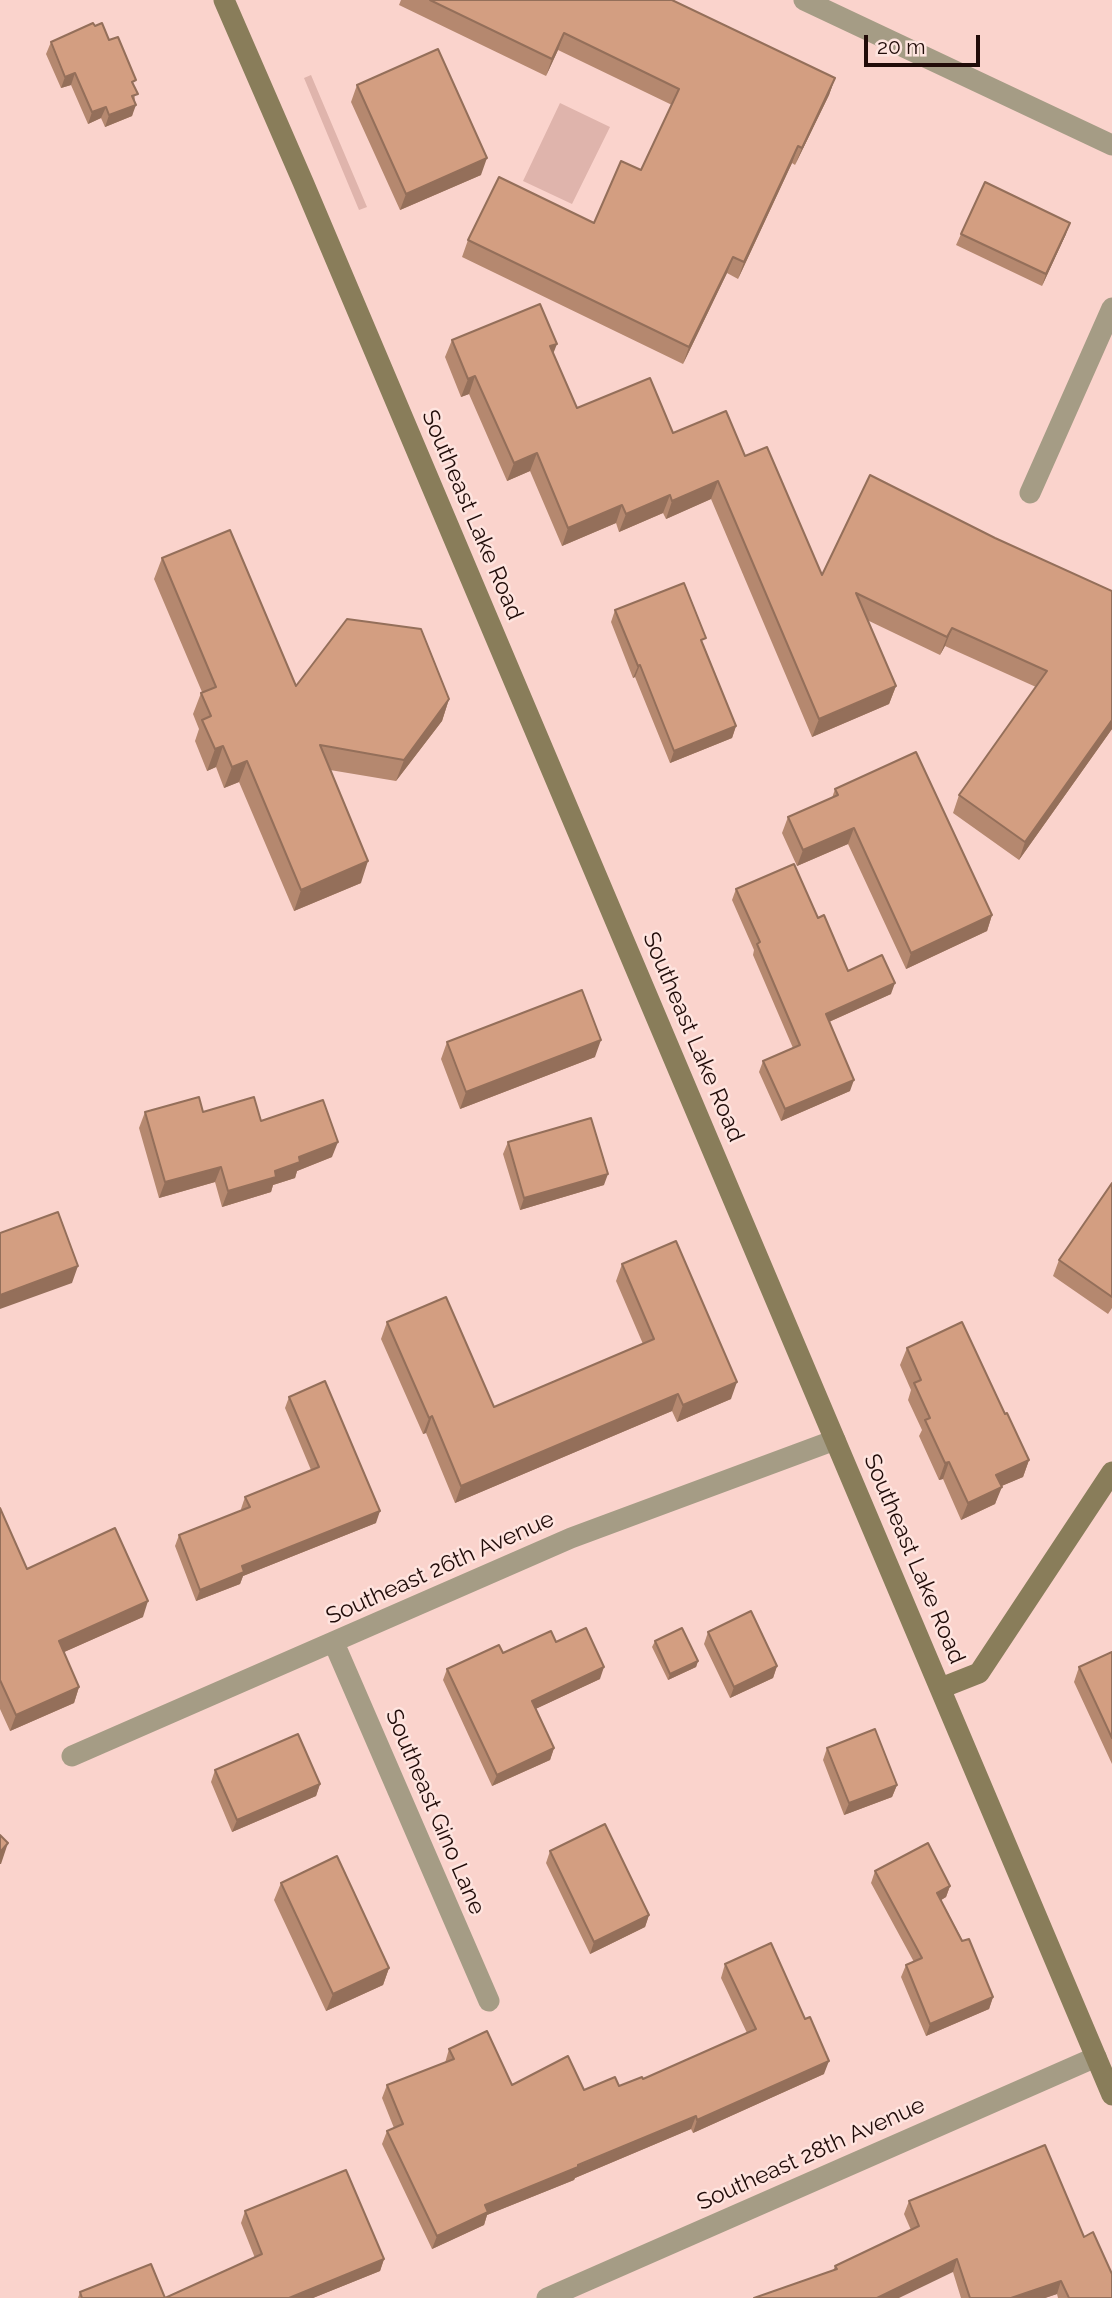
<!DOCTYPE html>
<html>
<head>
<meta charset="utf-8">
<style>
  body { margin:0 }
  #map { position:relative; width:1112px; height:2298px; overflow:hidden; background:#fad3cc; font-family:Raleway,sans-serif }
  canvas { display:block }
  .scale { position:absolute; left:864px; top:35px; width:116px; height:32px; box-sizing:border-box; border:4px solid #210c09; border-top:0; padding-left:9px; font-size:21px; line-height:24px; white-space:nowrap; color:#210c09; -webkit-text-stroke:5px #fee4df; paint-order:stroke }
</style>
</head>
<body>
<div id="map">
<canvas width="1112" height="2298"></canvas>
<div class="scale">20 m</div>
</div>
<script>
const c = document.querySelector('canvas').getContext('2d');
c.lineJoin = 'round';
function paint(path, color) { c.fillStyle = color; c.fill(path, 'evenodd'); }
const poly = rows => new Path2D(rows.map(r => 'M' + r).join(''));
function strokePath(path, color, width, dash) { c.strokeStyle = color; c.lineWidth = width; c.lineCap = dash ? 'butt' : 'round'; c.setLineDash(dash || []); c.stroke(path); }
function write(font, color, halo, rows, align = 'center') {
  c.font = font + ' Raleway,sans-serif'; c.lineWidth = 5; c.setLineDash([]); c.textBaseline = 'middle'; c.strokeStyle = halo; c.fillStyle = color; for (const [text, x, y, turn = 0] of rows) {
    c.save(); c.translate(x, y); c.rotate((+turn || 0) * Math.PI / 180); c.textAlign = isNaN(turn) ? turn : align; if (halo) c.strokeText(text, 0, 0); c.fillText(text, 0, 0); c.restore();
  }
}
const green = poly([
  [311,75,367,207,359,210,304,78],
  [560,103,610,127,572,204,523,181]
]);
const street = poly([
  [804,0,1112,145],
  [1030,493,1112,308],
  [334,1643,489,2001],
  [72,1756,571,1538,835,1440],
  [547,2298,1096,2057]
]);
const secondary = poly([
  [224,0,303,182,1112,2095],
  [941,1688,979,1673,1112,1472]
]);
const wall = poly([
  [401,0,672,0,835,78,829,95,795,165,792,163,738,279,727,273,683,364,462,257,468,240,594,223,641,170,672,105,558,50,546,76,399,5],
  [95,26,109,40,134,86,135,102,132,116,105,127,101,118,88,124,71,85,61,88,46,54,51,42],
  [357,85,481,175,400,210,351,102],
  [961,234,1066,234,1042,286,956,245],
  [452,340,553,353,577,408,673,433,745,456,822,575,995,538,1112,591,1112,729,1019,860,953,813,959,795,1036,687,945,646,940,655,867,620,896,686,889,704,812,737,711,499,666,519,663,513,619,532,616,523,562,546,530,471,507,481,469,394,461,397,445,357],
  [162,558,296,686,449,699,442,721,396,781,330,770,361,883,294,911,239,782,224,788,216,767,207,771,195,741,199,729,193,714,201,693,202,692,154,579],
  [615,610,704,646,736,726,732,738,670,763,635,677,633,678,611,622],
  [835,789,992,915,987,931,906,969,848,844,797,866,782,833,788,817,832,798],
  [736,889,818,918,848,971,891,994,829,1022,850,1091,781,1121,759,1072,763,1061,793,1048,753,955,754,950,732,900],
  [447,1042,595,1057,460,1109,441,1059],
  [145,1112,203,1112,261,1121,332,1157,297,1171,295,1178,273,1185,271,1192,222,1207,215,1182,159,1198,139,1128],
  [508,1142,604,1185,520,1210,503,1154],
  [1112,1183,1112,1308,1108,1314,1053,1276,1059,1260],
  [622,1264,731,1399,677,1422,672,1411,455,1503,426,1433,423,1434,381,1339,387,1322,494,1407,643,1344,616,1281],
  [907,1348,1005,1414,1029,1460,1023,1477,1001,1486,995,1504,961,1520,943,1479,939,1480,919,1436,922,1430,908,1400,911,1390,900,1365],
  [289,1397,376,1523,243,1576,240,1584,196,1601,175,1546,179,1535,242,1511,241,1509,245,1497,311,1470,285,1408],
  [0,1508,27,1569,143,1617,64,1652,79,1687,74,1703,10,1731,0,1709],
  [708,1632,777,1666,773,1678,730,1698,704,1644],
  [655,1641,698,1661,696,1667,668,1680,652,1647],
  [556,1642,600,1679,535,1709,554,1748,550,1760,492,1786,443,1680,447,1669,503,1653],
  [1112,1652,1112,1764,1074,1682,1079,1667],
  [827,1748,897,1785,892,1797,844,1815,823,1760],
  [215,1770,320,1784,316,1796,232,1832,211,1782],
  [550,1851,649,1915,645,1927,590,1954,546,1863],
  [875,1871,950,1886,946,1897,941,1900,993,1997,989,2009,926,2036,901,1977,906,1965,914,1962,871,1883],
  [281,1883,389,1968,383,1985,326,2011,274,1900],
  [725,1964,824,2074,693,2133,691,2129,575,2178,574,2180,487,2215,484,2225,432,2249,382,2144,387,2131,394,2128,382,2098,387,2085,445,2063,449,2049,512,2085,584,2090,619,2086,643,2079,747,2033,721,1978],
  [909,2201,1084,2237,1112,2298,1058,2298,1057,2294,1045,2298,961,2298,953,2272,833,2271,835,2266,911,2230,904,2214],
  [245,2211,384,2259,380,2271,313,2298,78,2298,80,2292,165,2298,255,2258,241,2223]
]);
const shadedWall = poly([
  [564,33,558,50,546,76,552,59],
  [75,73,71,85,61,88,65,77],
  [835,78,829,95,795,165,802,148],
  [136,105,132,116,105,127,109,115],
  [106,107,101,118,88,124,92,112],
  [798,146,792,163,738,279,744,262],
  [487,158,481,175,400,210,406,194],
  [1070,223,1066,234,1042,286,1046,274],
  [733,257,727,273,683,364,689,347],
  [557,344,550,362,550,346],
  [475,376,469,394,461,397,468,379],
  [537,453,530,471,507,481,514,463],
  [718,481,711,499,666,519,672,501],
  [670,495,663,513,619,532,626,514],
  [622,505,616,523,562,546,568,528],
  [952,628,945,646,940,655,947,637],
  [640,665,635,677,633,678,638,666],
  [896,686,889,704,812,737,819,719],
  [449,699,442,721,396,781,404,760],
  [1112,720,1112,729,1019,860,1025,842],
  [736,726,732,738,670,763,674,751],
  [223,746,216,767,207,771,215,749],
  [247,761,239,782,224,788,232,767],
  [854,828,848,844,797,866,803,850],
  [368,861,361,883,294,911,301,890],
  [992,915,987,931,906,969,911,953],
  [895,983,891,994,822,1025,826,1014],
  [601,1040,595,1057,460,1109,466,1092],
  [854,1080,850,1091,781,1121,785,1109],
  [338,1142,332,1157,297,1171,295,1178,273,1185,271,1192,222,1207,228,1191,275,1171,299,1157],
  [221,1167,215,1182,159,1198,165,1182],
  [608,1174,604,1185,520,1210,524,1198],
  [78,1266,72,1283,0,1309,0,1295],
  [737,1382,731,1399,677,1422,683,1405],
  [678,1394,672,1411,455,1503,461,1486],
  [432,1416,426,1433,423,1434,429,1418],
  [1029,1460,1023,1477,990,1491,996,1475],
  [949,1462,943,1479,939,1480,945,1463],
  [1002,1487,995,1504,961,1520,968,1503],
  [380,1511,376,1523,243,1576,240,1584,196,1601,200,1590,242,1566],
  [148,1601,143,1617,53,1657,59,1641],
  [698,1661,696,1667,668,1680,670,1674],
  [777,1666,773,1678,730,1698,734,1687],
  [604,1667,600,1679,527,1713,532,1701],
  [79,1687,74,1703,10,1731,16,1715],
  [554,1748,550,1760,492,1786,497,1775],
  [320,1784,316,1796,232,1832,237,1820],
  [897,1785,892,1797,844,1815,849,1803],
  [8,1843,1,1864,0,1864,0,1852],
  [950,1886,946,1897,933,1905,937,1893],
  [649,1915,645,1927,590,1954,594,1942],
  [389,1968,383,1985,326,2011,333,1994],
  [993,1997,989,2009,926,2036,930,2024],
  [829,2061,824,2074,693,2133,697,2120],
  [696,2116,691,2129,575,2178,574,2180,487,2215,484,2225,432,2249,437,2236,485,2205],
  [384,2259,380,2271,313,2298,289,2298],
  [957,2259,953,2272,899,2298,877,2298],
  [1061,2281,1057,2294,1045,2298,1011,2298]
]);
const building = poly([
  [430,0,672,0,835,78,802,148,798,146,744,262,733,257,689,347,468,240,499,177,594,223,621,161,641,170,679,89,564,33,552,59,430,0],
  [93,23,95,26,102,23,109,40,118,37,136,80,132,82,138,94,132,96,136,105,109,115,106,107,92,112,75,73,65,77,51,42,93,23],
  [438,49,487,158,406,194,357,85,438,49],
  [985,182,1070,223,1046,274,961,234,985,182],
  [540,304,557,344,550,346,577,408,650,378,673,433,726,411,745,456,767,447,822,575,870,475,995,538,1112,591,1112,720,1025,842,959,795,1047,671,952,628,947,637,856,593,896,686,819,719,718,481,672,501,670,495,626,514,622,505,568,528,537,453,514,463,475,376,468,379,452,340,540,304],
  [230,530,296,686,347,619,421,629,449,699,404,760,320,745,368,861,301,890,247,761,232,767,223,746,215,749,202,720,211,716,201,693,216,687,162,558,230,530],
  [684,583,706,638,701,640,736,726,674,751,640,665,638,666,615,610,684,583],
  [916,752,992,915,911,953,854,828,803,850,788,817,838,795,835,789,916,752],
  [794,864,818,918,824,915,848,971,882,955,895,983,826,1014,854,1080,785,1109,763,1061,800,1045,757,944,760,942,736,889,794,864],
  [582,990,601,1040,466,1092,447,1042,582,990],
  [199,1097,203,1112,254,1097,261,1121,323,1100,338,1142,299,1157,300,1162,275,1171,276,1177,228,1191,221,1167,165,1182,145,1112,199,1097],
  [591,1118,608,1174,524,1198,508,1142,591,1118],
  [1112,1183,1112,1297,1059,1260,1112,1183],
  [58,1212,78,1266,0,1295,0,1233,58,1212],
  [676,1241,737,1382,683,1405,678,1394,461,1486,432,1416,429,1418,387,1322,446,1297,494,1407,654,1339,622,1264,676,1241],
  [962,1322,1005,1414,1007,1413,1029,1460,996,1475,1002,1487,968,1503,949,1462,945,1463,925,1420,930,1418,914,1383,921,1380,907,1348,962,1322],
  [325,1381,380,1511,242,1566,244,1572,200,1590,179,1535,250,1507,245,1497,319,1467,289,1397,325,1381],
  [0,1508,27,1569,115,1528,148,1601,59,1641,79,1687,16,1715,0,1680,0,1508],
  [751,1611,777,1666,734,1687,708,1632,751,1611],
  [586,1628,604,1667,532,1701,554,1748,497,1775,447,1669,499,1645,503,1653,551,1631,556,1642,586,1628],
  [682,1628,698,1661,670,1674,655,1641,682,1628],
  [1112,1652,1112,1738,1079,1667,1112,1652],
  [875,1729,897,1785,849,1803,827,1748,875,1729],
  [298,1734,320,1784,237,1820,215,1770,298,1734],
  [605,1824,649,1915,594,1942,550,1851,605,1824],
  [0,1835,8,1843,0,1852,0,1835],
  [928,1843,950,1886,937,1893,962,1941,969,1939,993,1997,930,2024,906,1965,922,1958,875,1871,928,1843],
  [337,1856,389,1968,333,1994,281,1883,337,1856],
  [771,1943,805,2019,810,2017,829,2061,697,2120,696,2116,578,2165,578,2167,485,2205,488,2212,437,2236,387,2131,403,2124,387,2085,454,2059,449,2049,487,2031,512,2085,568,2056,584,2090,615,2077,619,2086,642,2077,643,2079,756,2029,725,1964,771,1943],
  [1045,2145,1084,2237,1093,2232,1112,2274,1112,2298,1069,2298,1061,2281,1011,2298,970,2298,957,2259,877,2298,754,2298,837,2269,835,2266,919,2226,909,2201,1045,2145],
  [346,2170,384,2259,289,2298,82,2298,80,2292,151,2264,165,2298,262,2254,245,2211,346,2170]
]);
const streetNames = [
  ["Southeast Lake Road",472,515,67],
  ["Southeast Lake Road",693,1037,67],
  ["Southeast Lake Road",914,1559,67],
  ["Southeast 26th Avenue",440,1568,-24],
  ["Southeast Gino Lane",435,1812,67],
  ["Southeast 28th Avenue",811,2154,-24]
];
paint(green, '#dfb4ac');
strokePath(street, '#a59c85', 21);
strokePath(secondary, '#897d5a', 21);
paint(wall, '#b5886f');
paint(shadedWall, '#946f5a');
paint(building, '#d39e81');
strokePath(building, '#946f5a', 2);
write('23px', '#210c09', '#fee4df', streetNames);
</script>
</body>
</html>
